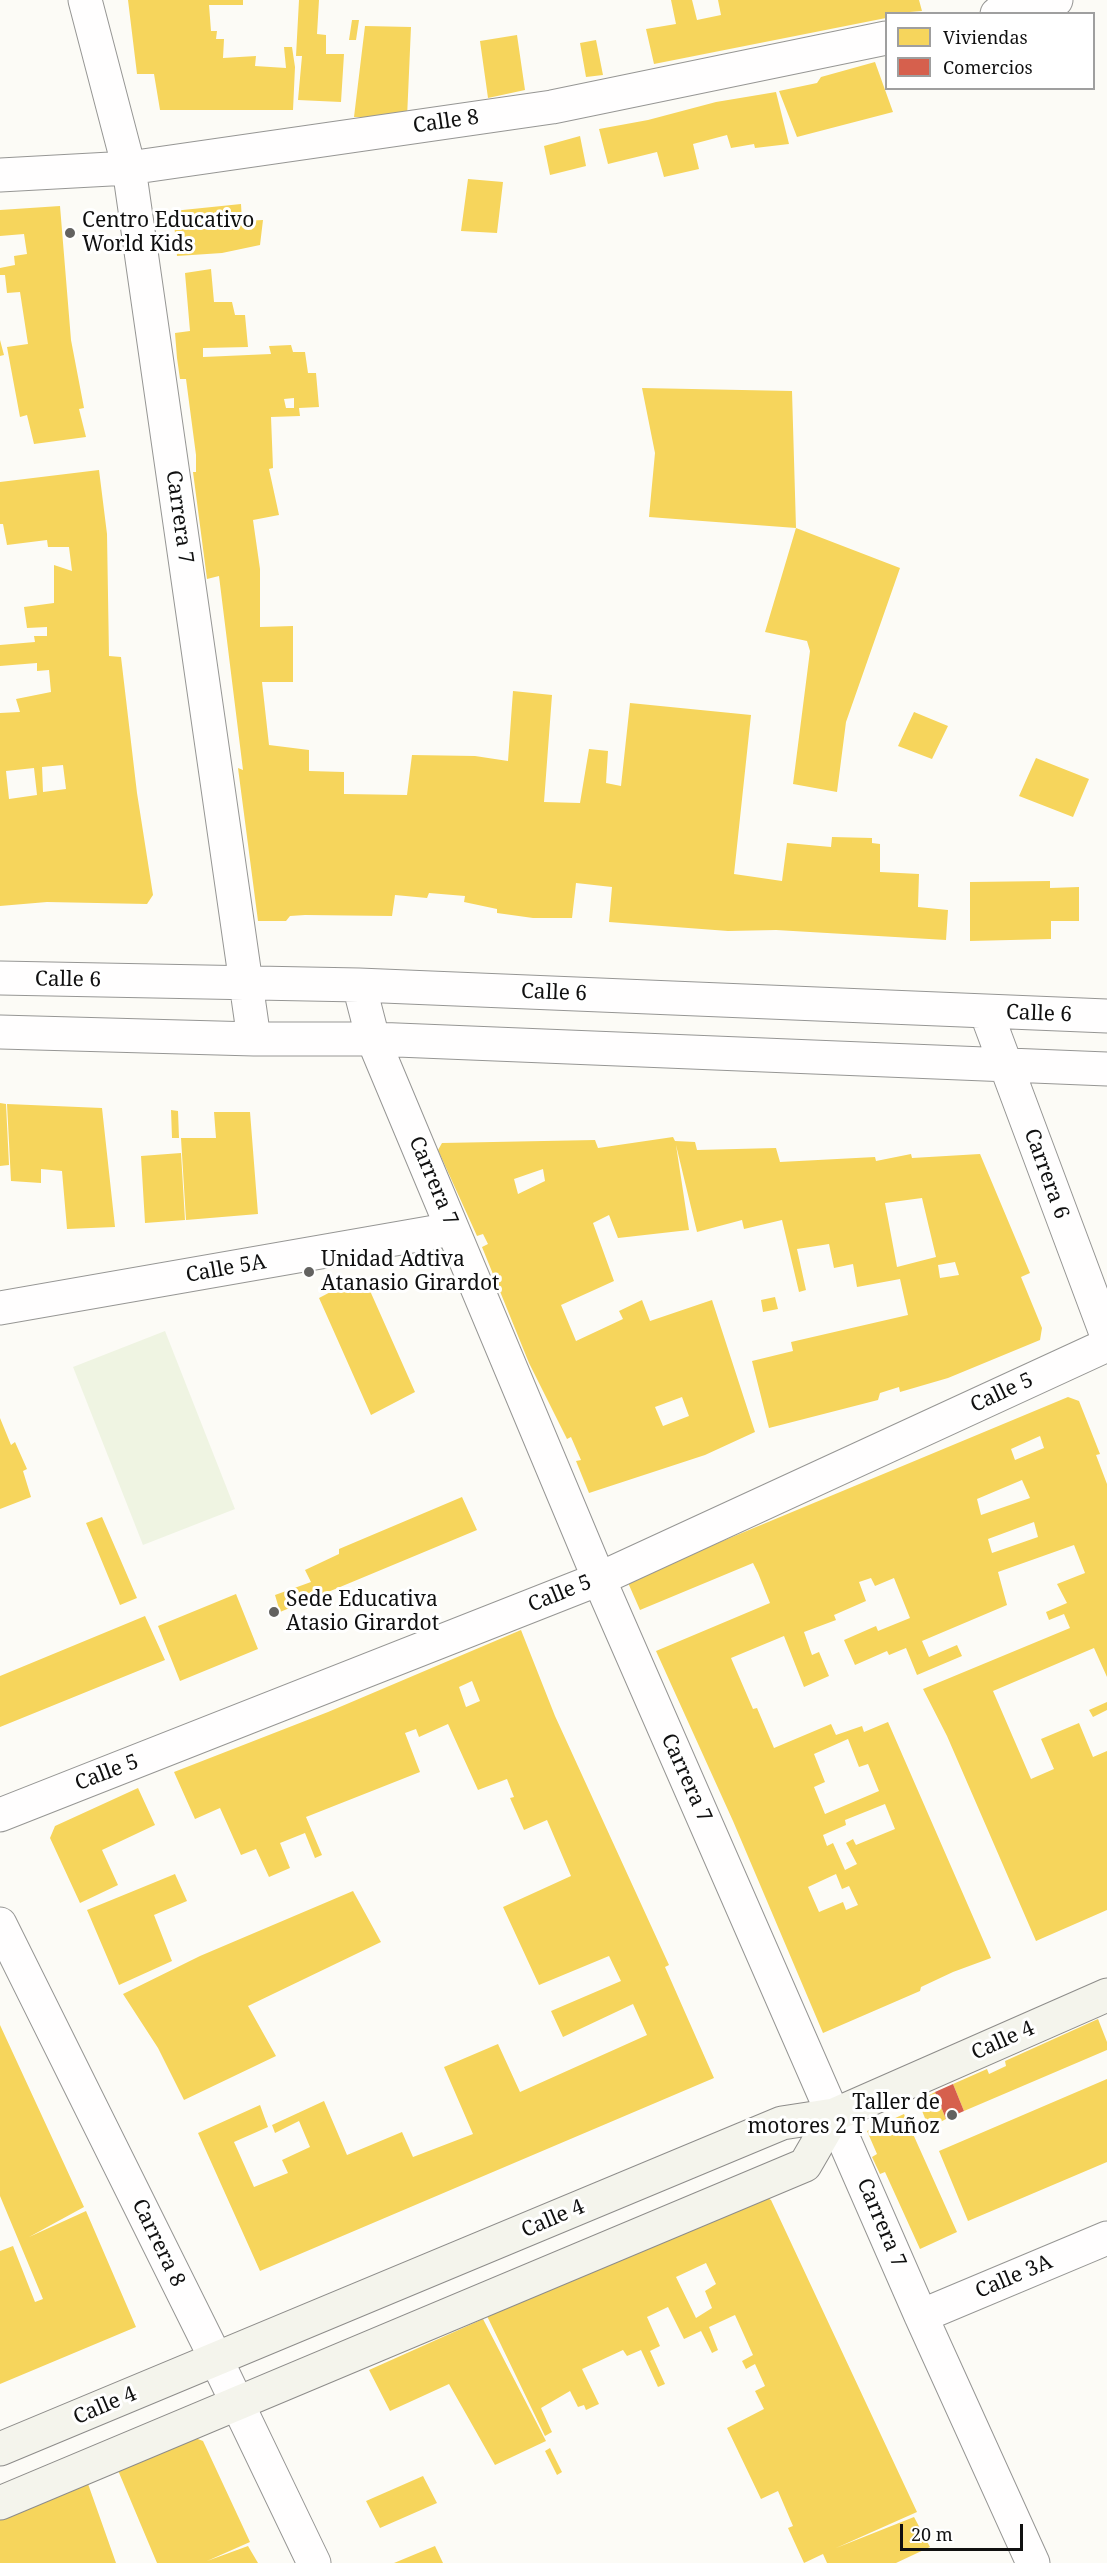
<!DOCTYPE html>
<html>
<head>
<meta charset="utf-8">
<style>
  body { margin:0 }
  #map { position:relative; width:1107px; height:2563px; overflow:hidden; background:#fcfbf6; font-family:"Noto Serif",serif }
  canvas { display:block }
  .legend { position:absolute; left:885px; top:12px; width:210px; height:78px; box-sizing:border-box; background:#fff; border:2px solid #9f9f9f; margin:0; padding:8px 10px; list-style:none; font-size:18px; color:#101010 }
  .legend li { display:flex; align-items:center; gap:12px; height:30px }
  .legend b { width:30px; border:2px solid #9f9f9f }
  .scale { position:absolute; left:900px; top:2524px; width:123px; height:27px; box-sizing:border-box; border:3px solid #101010; border-top:0; padding-left:8px; font-size:18px; line-height:21px; white-space:nowrap; color:#101010; -webkit-text-stroke:4px #fff; paint-order:stroke }
</style>
</head>
<body>
<div id="map">
<canvas width="1107" height="2563"></canvas>
<ul class="legend">
<li><b style="height:16px;background:#f6d55c"></b>Viviendas</li>
<li><b style="height:16px;background:#d6604d"></b>Comercios</li>
</ul>
<div class="scale">20 m</div>
</div>
<script>
const c = document.querySelector('canvas').getContext('2d');
c.lineJoin = 'round';
function paint(path, color) { c.fillStyle = color; c.fill(path, 'evenodd'); }
const poly = rows => new Path2D(rows.map(r => 'M' + r).join(''));
function strokePath(path, color, width, dash) { c.strokeStyle = color; c.lineWidth = width; c.lineCap = dash ? 'butt' : 'round'; c.setLineDash(dash || []); c.stroke(path); }
function write(font, color, halo, rows, align = 'center') {
  c.font = font + ' "Noto Serif",serif'; c.lineWidth = 6; c.setLineDash([]); c.textBaseline = 'middle'; c.strokeStyle = halo; c.fillStyle = color; for (const [text, x, y, turn = 0] of rows) {
    c.save(); c.translate(x, y); c.rotate((+turn || 0) * Math.PI / 180); c.textAlign = isNaN(turn) ? turn : align; if (halo) c.strokeText(text, 0, 0); c.fillText(text, 0, 0); c.restore();
  }
}
const pitch = poly([
  [165,1331,235,1509,143,1545,73,1367]
]);
const homes = poly([
  [128,0,243,0,243,5,209,5,211,31,217,31,216,39,224,39,223,58,256,56,255,66,286,68,284,47,292,47,295,67,293,110,160,110,154,74,137,74],
  [299,0,319,0,317,34,326,35,326,54,344,54,341,102,298,100,302,56,296,56],
  [671,0,692,0,697,20,721,15,718,0,919,0,922,11,886,14,886,18,654,64,646,29,676,24],
  [352,20,359,20,356,40,349,40],
  [365,26,411,27,407,118,354,117],
  [517,35,525,90,488,98,480,41],
  [596,40,603,75,586,77,580,43],
  [875,62,893,112,797,137,779,91,817,83,821,77],
  [776,92,789,144,755,148,754,144,731,148,727,135,693,144,699,169,664,177,657,152,608,164,599,129,648,120,716,102],
  [580,136,586,166,550,175,544,146],
  [468,179,503,182,497,233,461,231],
  [241,204,242,221,263,220,260,245,222,253,177,256,173,211],
  [60,206,71,340,84,408,79,409,86,437,34,444,27,415,20,417,7,347,28,344,20,292,7,293,5,275,0,275,0,268,15,265,14,256,27,254,24,234,0,236,0,210],
  [211,269,214,302,232,302,235,315,245,315,248,347,203,348,203,357,271,354,269,346,291,345,293,352,305,352,308,373,316,373,319,407,299,408,300,416,271,417,273,468,269,469,279,515,253,520,260,569,260,627,293,626,293,682,262,682,269,745,309,750,309,771,344,772,344,794,407,795,412,755,475,756,508,761,513,691,552,695,544,802,580,803,589,749,608,751,606,783,621,786,630,703,751,715,734,874,782,881,787,843,831,847,832,837,872,838,872,843,880,844,880,872,919,874,918,907,948,910,946,940,776,930,728,931,609,922,612,887,576,883,572,918,533,918,497,913,497,909,464,902,465,896,429,893,427,898,395,895,392,916,305,915,290,916,286,921,258,921,238,768,243,770,219,576,207,579,193,472,196,472,196,455,186,379,180,379,177,358,175,333,190,331,185,273],
  [294,398,294,408,286,408,284,399],
  [0,340,4,355,0,356],
  [642,388,792,391,796,528,900,568,846,722,837,792,793,784,810,651,807,641,765,632,796,528,649,517,655,453],
  [99,470,107,534,109,656,121,657,137,793,153,895,147,904,47,902,0,906,0,713,20,712,16,699,51,692,49,670,37,671,37,663,0,666,0,645,35,642,34,636,47,636,47,627,27,628,24,607,54,603,54,565,72,571,69,547,48,547,47,540,7,545,3,524,0,524,0,482],
  [63,765,66,789,43,792,42,767],
  [34,768,37,795,9,799,6,771],
  [914,712,948,726,932,759,898,746],
  [1036,758,1089,779,1073,817,1019,796],
  [1050,881,1050,888,1079,887,1079,921,1051,921,1051,939,970,941,970,882],
  [0,1103,6,1104,9,1165,0,1166],
  [7,1104,102,1108,115,1227,67,1229,62,1171,41,1169,41,1183,11,1181],
  [171,1110,178,1111,179,1138,172,1138],
  [214,1112,250,1112,258,1214,186,1220,181,1138,216,1138],
  [673,1137,675,1141,695,1142,697,1150,776,1148,780,1162,875,1157,876,1161,911,1154,912,1158,980,1154,1030,1273,1021,1277,1042,1328,1040,1340,948,1378,900,1392,899,1387,880,1393,878,1400,769,1428,752,1361,793,1351,791,1342,908,1315,900,1279,857,1287,853,1264,834,1268,829,1244,823,1245,797,1249,806,1290,799,1292,782,1220,744,1229,742,1220,697,1232,676,1145,689,1230,618,1238,609,1215,593,1223,614,1281,561,1305,576,1341,623,1319,619,1311,642,1300,650,1321,712,1300,755,1432,705,1455,589,1493,576,1461,581,1460,571,1437,567,1439,529,1363,482,1247,488,1244,483,1234,477,1236,438,1150,442,1143,595,1140,598,1148],
  [543,1169,545,1181,518,1194,514,1179],
  [922,1198,936,1257,897,1267,885,1203],
  [955,1262,959,1275,940,1278,938,1265],
  [682,1397,689,1416,663,1426,655,1407],
  [181,1153,185,1220,145,1223,141,1156],
  [363,1275,415,1392,371,1415,319,1298],
  [775,1297,778,1309,763,1312,761,1300],
  [1068,1397,1079,1401,1100,1454,1096,1455,1107,1484,1107,1677,1094,1648,993,1691,1031,1779,1054,1769,1041,1739,1079,1723,1093,1757,1107,1751,1107,1910,1036,1941,947,1736,923,1689,1070,1628,1064,1614,1049,1620,1046,1612,1067,1603,1057,1584,1085,1573,1074,1545,998,1572,1007,1605,922,1641,929,1657,957,1645,962,1656,917,1675,906,1648,889,1655,887,1651,855,1665,844,1640,876,1626,878,1631,910,1618,894,1578,875,1586,871,1578,859,1582,866,1601,834,1615,836,1620,804,1632,812,1655,819,1652,829,1676,804,1687,784,1636,731,1658,753,1709,757,1708,774,1748,831,1724,836,1735,862,1726,864,1732,888,1722,991,1958,953,1972,921,1987,920,1991,823,2033,733,1821,656,1651,770,1603,758,1573,753,1563,640,1610,629,1585,629,1580],
  [1040,1436,1044,1448,1015,1460,1011,1449],
  [1022,1480,1030,1498,981,1515,977,1499],
  [1034,1522,1038,1537,992,1553,988,1539],
  [848,1739,859,1767,868,1764,879,1791,825,1814,814,1787,825,1782,814,1754],
  [885,1804,895,1829,856,1845,853,1839,846,1843,857,1864,845,1870,833,1843,827,1846,823,1835,846,1825,845,1820],
  [836,1874,842,1889,849,1886,858,1905,846,1910,843,1902,819,1912,808,1887],
  [0,1418,11,1445,15,1442,27,1469,23,1471,31,1497,0,1509],
  [462,1497,477,1530,280,1612,275,1595,311,1582,305,1570,339,1554,339,1549],
  [102,1517,137,1598,120,1605,86,1523],
  [236,1594,258,1649,180,1681,158,1626],
  [145,1616,165,1660,0,1727,0,1676],
  [521,1630,555,1716,669,1965,665,1967,714,2078,260,2271,198,2133,260,2105,268,2127,234,2142,254,2187,288,2173,282,2160,310,2147,299,2121,275,2133,272,2125,324,2101,347,2155,402,2132,413,2157,473,2134,444,2067,498,2044,520,2092,647,2035,633,2004,563,2037,551,2011,621,1981,609,1956,539,1985,503,1907,571,1876,547,1820,524,1830,510,1798,514,1797,507,1779,478,1790,448,1724,419,1737,416,1729,405,1733,420,1772,306,1817,322,1855,315,1858,305,1833,280,1843,290,1868,269,1877,256,1849,241,1855,220,1808,195,1819,174,1772,328,1712],
  [472,1681,480,1701,466,1707,459,1687],
  [1107,1702,1107,1710,1093,1717,1089,1710],
  [138,1788,155,1825,102,1850,118,1885,80,1903,50,1838,55,1826],
  [175,1874,187,1901,154,1915,172,1961,119,1985,87,1910],
  [353,1891,381,1942,248,2006,276,2056,184,2100,158,2048,123,1994,200,1956],
  [1098,2019,1107,2042,1107,2050,964,2111,953,2084,987,2069,989,2074,1006,2066,1005,2061],
  [0,2025,84,2207,29,2237,86,2211,136,2327,0,2384,0,2251,13,2246,35,2302,43,2299,0,2196],
  [1107,2079,1107,2162,968,2221,939,2151],
  [935,2092,946,2119,929,2128,918,2101],
  [904,2114,957,2232,920,2249,885,2172,880,2174,872,2157,877,2154,867,2131],
  [759,2193,771,2200,917,2512,836,2548,914,2517,930,2547,896,2563,827,2563,823,2554,804,2563,788,2528,793,2526,778,2491,761,2499,727,2428,764,2409,755,2391,765,2386,755,2364,746,2369,742,2361,753,2355,735,2315,709,2327,718,2350,712,2353,701,2331,684,2339,668,2307,647,2317,660,2346,650,2351,665,2384,658,2387,641,2350,627,2356,623,2350,582,2369,599,2404,586,2410,584,2405,578,2407,570,2391,541,2408,552,2432,545,2436,487,2316],
  [706,2263,716,2284,705,2291,712,2308,696,2318,676,2277],
  [483,2319,546,2441,495,2465,449,2384,390,2411,369,2370],
  [190,2436,203,2441,250,2542,207,2561,248,2546,258,2563,157,2563,117,2468],
  [550,2448,562,2472,557,2475,545,2451],
  [423,2476,437,2503,380,2528,366,2501],
  [87,2481,116,2563,0,2563,0,2518],
  [435,2546,443,2563,394,2563]
]);
const shops = poly([
  [953,2084,964,2111,946,2119,935,2092]
]);
const street = poly([
  [85,0,129,168,254,1039],
  [997,14,1056,0],
  [0,175,129,168,552,107,886,38],
  [0,978,359,985,1107,1016],
  [359,985,373,1039,599,1579,921,2316,1033,2563],
  [986,1012,1107,1336],
  [0,1032,254,1039,373,1039,1107,1069],
  [0,1308,452,1229],
  [0,1815,599,1579,1107,1345],
  [0,1924,216,2359,314,2563],
  [921,2316,1107,2238]
]);
const secondary = poly([
  [0,2449,782,2123,834,2115,1107,1995],
  [0,2503,805,2165,834,2115]
]);
const markers = [
  [70,233,6,"#636260"],
  [309,1272,6,"#636260"],
  [274,1612,6,"#636260"],
  [952,2115,6,"#636260"]
];
const streetNames = [
  ["Calle 8",446,122,-8],
  ["Carrera 7",179,517,82],
  ["Calle 6",68,980,1],
  ["Calle 6",554,993,2],
  ["Calle 6",1039,1014,2],
  ["Carrera 6",1046,1174,70],
  ["Carrera 7",433,1181,67],
  ["Calle 5A",226,1269,-10],
  ["Calle 5",1002,1393,-25],
  ["Calle 5",560,1594,-22],
  ["Calle 5",107,1773,-21],
  ["Carrera 7",686,1778,66],
  ["Calle 4",1003,2041,-24],
  ["Calle 4",553,2219,-23],
  ["Carrera 7",881,2223,67],
  ["Carrera 8",158,2243,64],
  ["Calle 3A",1014,2277,-23],
  ["Calle 4",105,2406,-23]
];
const poiNames = [
  ["Centro Educativo",82,221],
  ["World Kids",82,245],
  ["Unidad Adtiva",321,1260],
  ["Atanasio Girardot",321,1284],
  ["Sede Educativa",286,1600],
  ["Atasio Girardot",286,1624],
  ["Taller de",940,2103,"right"],
  ["motores 2 T Muñoz",940,2127,"right"]
];
paint(pitch, '#eff4e2');
paint(homes, '#f6d55c');
paint(shops, '#d6604d');
strokePath(street, '#969694', 35);
strokePath(secondary, '#8d8c8a', 35);
strokePath(street, '#fffefe', 33);
strokePath(secondary, '#f4f4ec', 33);
for (const [x, y, r, color] of markers) { const dot = new Path2D(); dot.arc(x, y, r, 0, 2 * Math.PI); c.fillStyle = color; c.fill(dot); strokePath(dot, '#fff', 2); }
write('21px', '#101010', '#fff', streetNames);
write('21px', '#101010', '#fff', poiNames, 'left');
</script>
</body>
</html>
